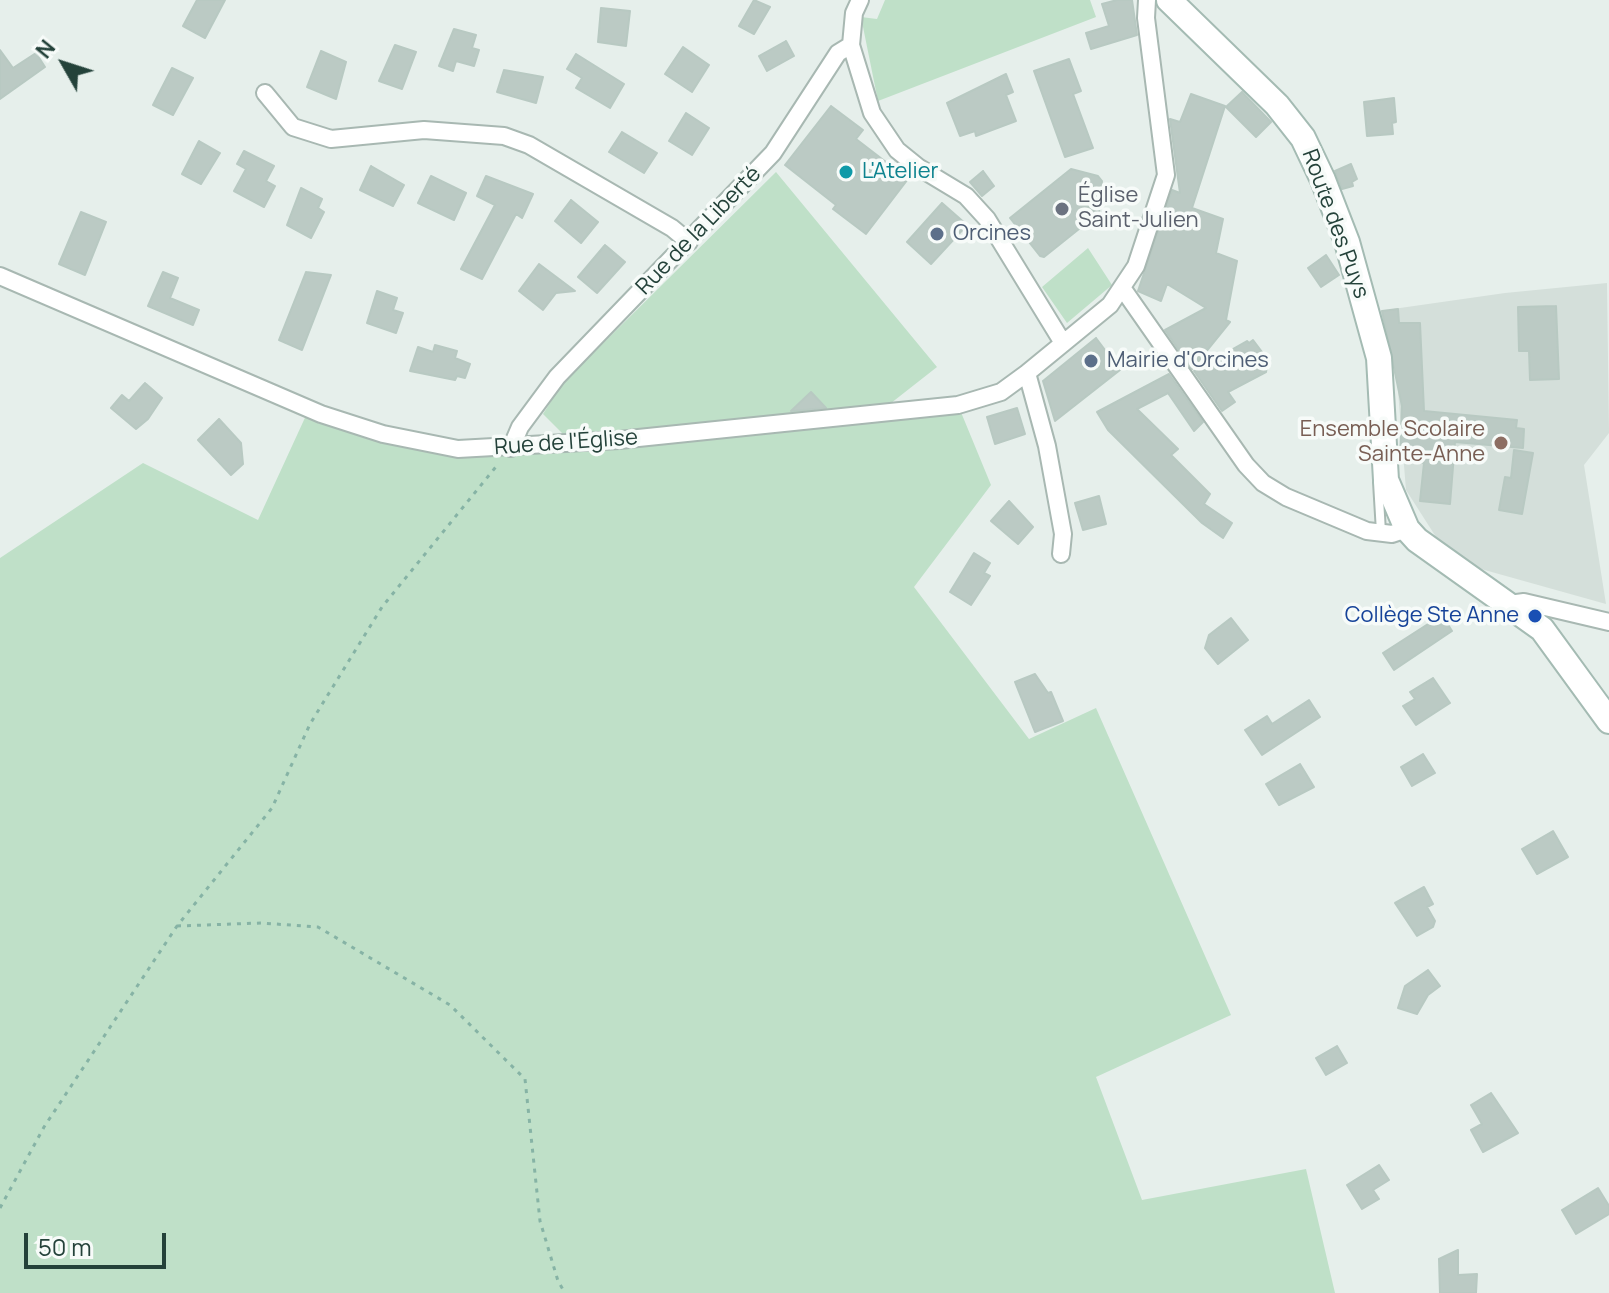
<!DOCTYPE html>
<html>
<head>
<meta charset="utf-8">
<style>
  body { margin:0 }
  #map { position:relative; width:1609px; height:1293px; overflow:hidden; background:#e6efeb; font-family:Manrope,sans-serif }
  canvas { display:block }
  .north { position:absolute; left:24px; top:24px; width:80px; height:80px; -webkit-text-stroke:6px #f7fbf9; paint-order:stroke; rotate:309deg; font-size:22px; font-weight:700; line-height:32px; text-align:center; color:#24423a }
  .north::after { content:''; display:block; margin:auto; width:28px; height:36px; background:#24423a; clip-path:polygon(50% 0,100% 100%,50% 72%,0 100%) }
  .scale { position:absolute; left:24px; top:1233px; width:142px; height:36px; box-sizing:border-box; border:4px solid #24423a; border-top:0; padding-left:10px; font-size:24px; line-height:28px; white-space:nowrap; color:#24423a; -webkit-text-stroke:6px #f7fbf9; paint-order:stroke }
</style>
</head>
<body>
<div id="map">
<canvas width="1609" height="1293"></canvas>
<div class="north">N</div>
<div class="scale">50 m</div>
</div>
<script>
const c = document.querySelector('canvas').getContext('2d');
c.lineJoin = 'round';
function paint(path, color) { c.fillStyle = color; c.fill(path, 'evenodd'); }
const poly = rows => new Path2D(rows.map(r => 'M' + r).join(''));
function strokePath(path, color, width, dash) { c.strokeStyle = color; c.lineWidth = width; c.lineCap = dash ? 'butt' : 'round'; c.setLineDash(dash || []); c.stroke(path); }
function write(font, color, halo, rows, align = 'center') {
  c.font = font + ' Manrope,sans-serif'; c.lineWidth = 7; c.setLineDash([]); c.textBaseline = 'middle'; c.strokeStyle = halo; c.fillStyle = color; for (const [text, x, y, turn = 0] of rows) {
    c.save(); c.translate(x, y); c.rotate((+turn || 0) * Math.PI / 180); c.textAlign = isNaN(turn) ? turn : align; if (halo) c.strokeText(text, 0, 0); c.fillText(text, 0, 0); c.restore();
  }
}
const built = poly([
  [1607,283,1609,433,1584,465,1606,604,1481,569,1436,537,1406,490,1397,379,1379,311,1505,293]
]);
const green = poly([
  [885,0,1090,0,1096,17,878,101,861,17,877,19],
  [776,172,937,367,886,407,565,436,543,414,562,384],
  [1088,248,1112,285,1067,323,1042,287],
  [958,405,991,485,914,587,1029,739,1096,708,1231,1015,1096,1077,1142,1200,1306,1169,1335,1293,0,1293,0,558,143,463,258,520,309,409,458,449]
]);
const building = poly([
  [197,0,225,0,205,38,183,26,197,0],
  [754,0,770,7,754,34,739,26,754,0],
  [1117,0,1132,0,1137,35,1091,49,1086,33,1109,26,1102,4,1117,0],
  [601,8,630,11,626,46,598,42,601,8],
  [454,29,476,35,472,48,479,50,474,66,456,61,453,71,439,66,454,29],
  [786,41,794,56,767,71,759,56,786,41],
  [395,45,416,52,402,89,379,81,395,45],
  [683,47,709,65,692,92,665,74,683,47],
  [0,50,13,68,36,53,45,67,0,99,0,50],
  [321,51,346,62,336,99,307,87,321,51],
  [576,54,624,84,610,108,576,88,582,78,567,69,576,54],
  [1069,59,1081,91,1073,94,1093,148,1065,157,1034,71,1069,59],
  [172,68,193,78,173,115,153,105,172,68],
  [504,70,543,77,536,103,497,92,504,70],
  [1006,74,1013,92,1006,95,1016,121,976,136,975,131,960,136,947,103,1006,74],
  [1242,92,1271,122,1256,137,1226,107,1242,92],
  [1191,94,1225,106,1192,208,1223,219,1216,253,1237,261,1226,320,1230,322,1192,369,1165,330,1206,308,1167,284,1161,301,1138,291,1172,190,1180,193,1170,119,1180,122,1191,94],
  [1394,98,1396,122,1392,123,1393,134,1367,136,1364,102,1394,98],
  [831,106,863,130,856,139,908,179,866,234,833,209,836,205,785,165,831,106],
  [686,113,709,128,692,155,669,141,686,113],
  [622,132,657,153,644,173,609,152,622,132],
  [199,141,220,153,201,184,182,174,199,141],
  [244,151,274,166,266,181,275,186,264,207,234,191,246,169,237,164,244,151],
  [1351,164,1357,179,1352,182,1353,186,1342,189,1335,171,1351,164],
  [371,166,404,185,393,206,360,190,371,166],
  [1071,169,1098,176,1102,181,1099,213,1044,257,1040,256,1010,218,1071,169],
  [983,171,994,186,982,196,970,182,983,171],
  [431,176,466,193,454,220,418,203,431,176],
  [486,176,533,194,522,218,516,214,482,279,461,269,495,205,477,196,486,176],
  [301,188,322,199,318,208,324,212,311,238,287,225,301,188],
  [571,200,598,222,581,243,555,221,571,200],
  [942,203,967,225,931,264,907,242,942,203],
  [81,212,106,222,85,275,59,264,81,212],
  [605,245,625,262,597,293,578,277,605,245],
  [1326,255,1339,275,1321,287,1308,268,1326,255],
  [539,264,575,291,556,293,543,310,519,291,539,264],
  [163,272,178,278,170,298,199,310,193,325,148,306,163,272],
  [306,272,331,275,302,350,279,340,306,272],
  [377,291,397,298,393,310,403,313,396,333,367,323,377,291],
  [1556,306,1559,379,1530,380,1529,351,1519,351,1518,307,1556,306],
  [1398,309,1399,323,1420,323,1424,411,1517,420,1516,428,1524,429,1523,448,1455,442,1450,504,1420,501,1424,463,1400,460,1402,406,1382,311,1398,309],
  [1096,338,1120,370,1055,421,1043,381,1096,338],
  [1253,340,1268,360,1266,372,1228,392,1235,402,1222,411,1194,371,1247,341,1249,343,1253,340],
  [435,345,457,351,455,358,470,364,465,378,457,376,455,380,410,371,418,347,433,352,435,345],
  [1169,374,1203,422,1194,431,1168,393,1137,409,1178,449,1171,455,1210,494,1204,504,1232,523,1223,538,1202,523,1108,430,1097,412,1169,374],
  [145,383,162,398,148,419,136,429,111,408,122,395,129,401,145,383],
  [811,392,826,408,791,411,811,392],
  [1017,408,1025,434,995,444,987,417,1017,408],
  [219,419,241,443,243,464,231,475,198,440,219,419],
  [1514,450,1533,453,1522,514,1499,510,1505,477,1511,478,1514,450],
  [1099,496,1106,524,1083,530,1075,503,1099,496],
  [1009,501,1033,527,1018,544,991,521,1009,501],
  [974,553,990,563,984,573,990,576,971,605,950,592,974,553],
  [1442,615,1452,631,1394,670,1383,653,1442,615],
  [1231,618,1248,640,1218,664,1205,648,1209,635,1231,618],
  [1035,674,1048,693,1051,692,1063,721,1035,732,1015,682,1035,674],
  [1433,678,1450,703,1416,725,1403,706,1415,699,1410,692,1433,678],
  [1309,700,1320,717,1262,755,1245,730,1267,716,1272,724,1309,700],
  [1423,754,1435,773,1412,786,1401,767,1423,754],
  [1300,764,1314,787,1279,805,1266,784,1300,764],
  [1553,831,1568,857,1537,874,1522,849,1553,831],
  [1424,887,1433,904,1427,907,1435,921,1433,927,1417,936,1395,903,1424,887],
  [1428,970,1440,986,1428,995,1417,1014,1398,1008,1405,986,1428,970],
  [1337,1046,1347,1063,1326,1075,1316,1058,1337,1046],
  [1491,1093,1518,1133,1483,1152,1471,1130,1482,1124,1471,1105,1491,1093],
  [1379,1165,1389,1180,1373,1190,1379,1199,1362,1209,1347,1185,1379,1165],
  [1598,1188,1609,1206,1609,1214,1576,1234,1562,1210,1598,1188],
  [1458,1250,1458,1275,1477,1274,1476,1293,1440,1293,1439,1259,1458,1250]
]);
const path = poly([
  [177,926,261,923,318,927,450,1005,525,1079,540,1221,558,1281,565,1293],
  [0,1208,44,1127,177,926,272,808,310,724,382,607,499,463]
]);
const service = poly([
  [1378,482,1381,532]
]);
const minor = poly([
  [860,0,854,13,851,45,872,113,897,150,918,167,966,196,987,219,1063,343],
  [265,93,293,127,331,139,424,130,504,136,529,145,672,228,689,242],
  [0,276,321,414,383,434,458,449,619,440,958,405,1001,392,1027,373,1110,305,1136,266,1166,175,1146,18,1147,0],
  [1123,289,1246,465,1263,483,1286,497,1367,531,1392,534,1407,529],
  [1027,373,1047,446,1063,534,1061,554],
  [511,448,520,427,557,377,773,153,838,53,851,45],
  [1509,604,1524,602,1609,622]
]);
const secondary = poly([
  [1169,0,1277,105,1303,138,1323,180,1347,242,1379,358,1386,480,1407,529,1417,540,1542,629,1609,721]
]);
const markers = [
  [846,172,8,"#0f9aa8"],
  [1062,209,8,"#6b7280"],
  [937,234,8,"#5c6f8a"],
  [1091,361,8,"#5c6f8a"],
  [1501,443,8,"#8d6e63"],
  [1535,616,8,"#1a4fb4"]
];
const cultureNames = [
  ["L'Atelier",862,172]
];
const worshipNames = [
  ["Église",1078,196],
  ["Saint-Julien",1078,221]
];
const streetNames = [
  ["Route des Puys",1335,224,70],
  ["Rue de la Liberté",699,231,-46],
  ["Rue de l'Église",566,443,-4]
];
const serviceNames = [
  ["Orcines",953,234],
  ["Mairie d'Orcines",1107,361]
];
const educationNames = [
  ["Ensemble Scolaire",1485,430],
  ["Sainte-Anne",1485,455]
];
const transitNames = [
  ["Collège Ste Anne",1519,616]
];
paint(built, '#d4dfda');
paint(green, '#bfe0c8');
paint(building, '#bbcac4');
strokePath(building, '#b8c9c2', 2);
strokePath(service, '#a8b8b2', 12);
strokePath(minor, '#a8b8b2', 20);
strokePath(secondary, '#a4bbb3', 28);
strokePath(path, '#86b3a5', 3, [4, 6]);
strokePath(service, '#fff', 8);
strokePath(minor, '#fff', 16);
strokePath(secondary, '#fff', 24);
for (const [x, y, r, color] of markers) { const dot = new Path2D(); dot.arc(x, y, r, 0, 2 * Math.PI); c.fillStyle = color; c.fill(dot); strokePath(dot, '#f7fbf9', 3); }
write('22px', '#0d838f', '#f7fbf9', cultureNames, 'left');
write('22px', '#5b616d', '#f7fbf9', worshipNames, 'left');
write('22px', '#24423a', '#f7fbf9', streetNames);
write('22px', '#4e5e75', '#f7fbf9', serviceNames, 'left');
write('22px', '#785e54', '#f7fbf9', educationNames, 'right');
write('22px', '#164399', '#f7fbf9', transitNames, 'right');
</script>
</body>
</html>
